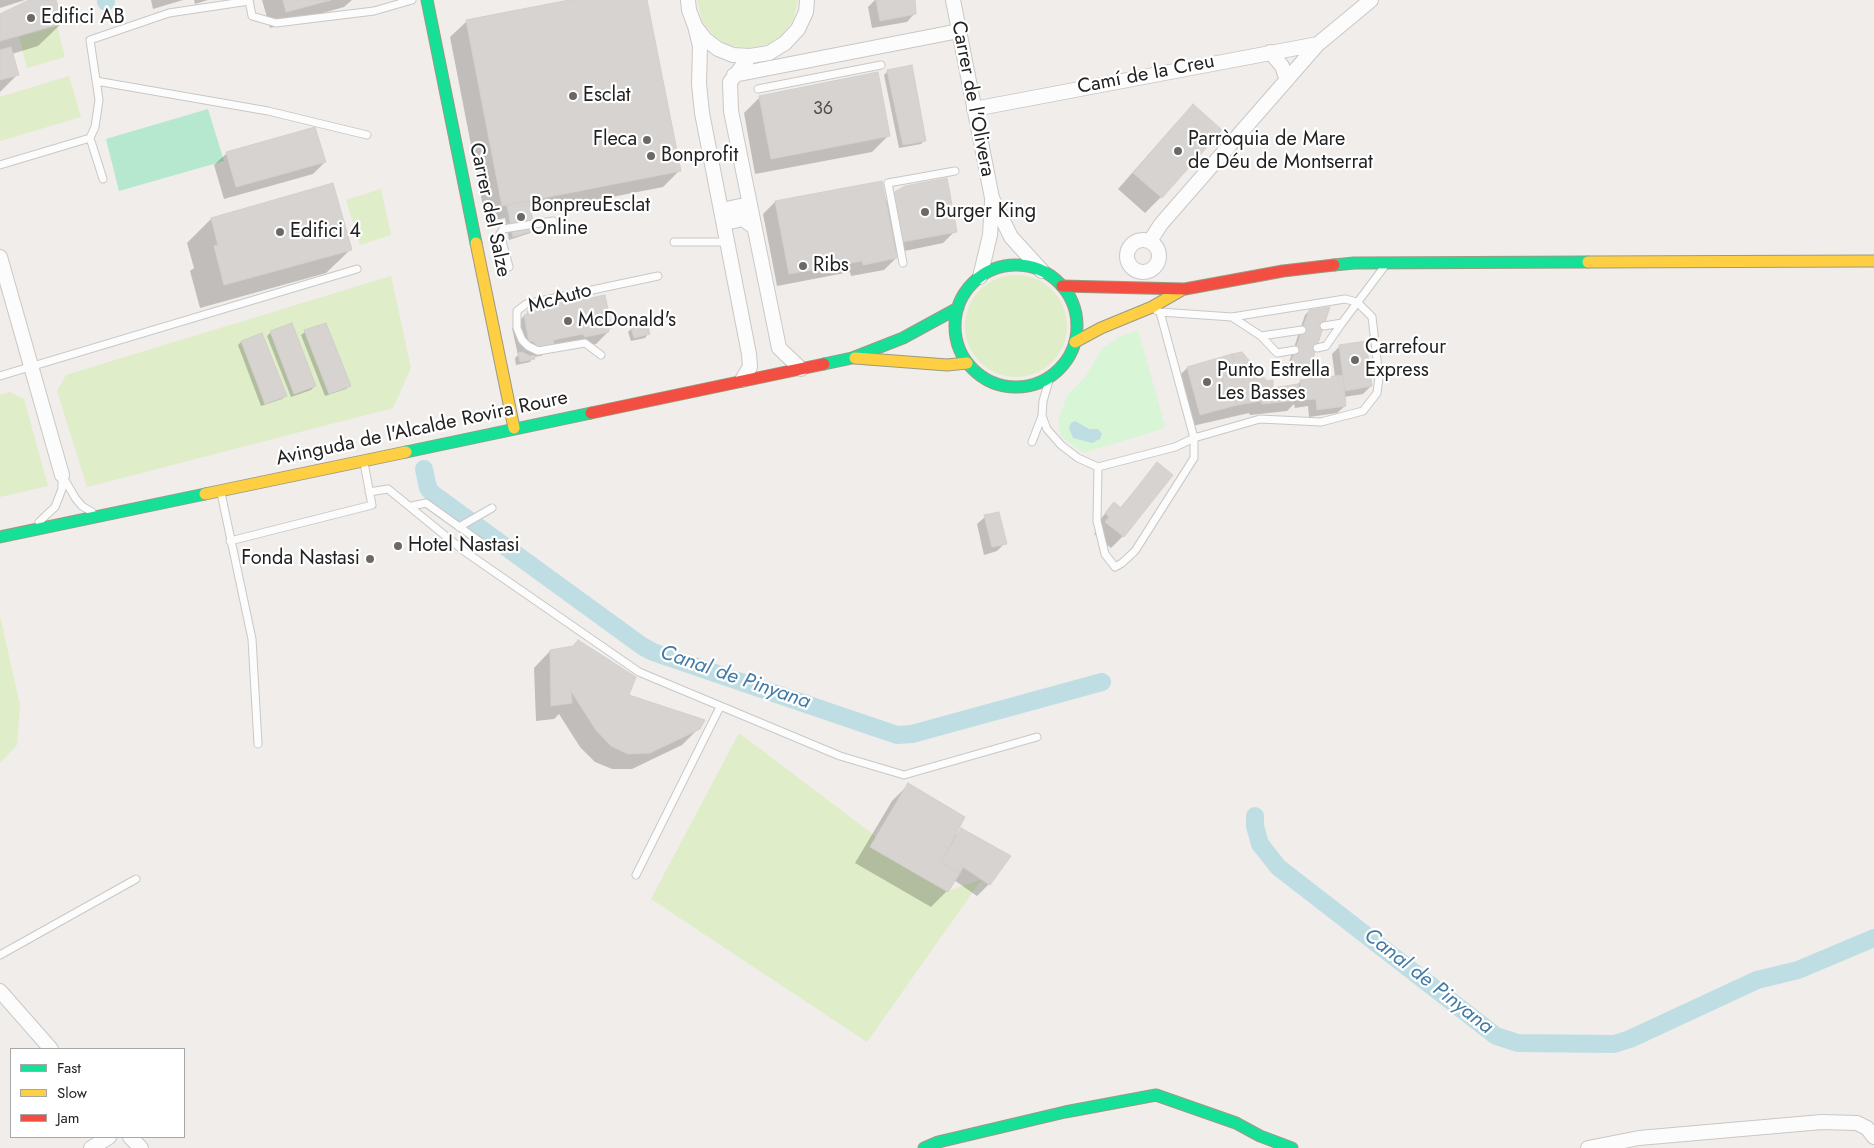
<!DOCTYPE html>
<html>
<head>
<meta charset="utf-8">
<style>
  body { margin:0 }
  #map { position:relative; width:1874px; height:1148px; overflow:hidden; background:#f0edea; font-family:Jost,sans-serif }
  canvas { display:block }
  .legend { position:absolute; left:10px; top:1048px; width:175px; height:90px; box-sizing:border-box; background:#fff; border:1px solid #a7a7a7; margin:0; padding:6px 9px; list-style:none; font-size:15px; color:#222 }
  .legend li { display:flex; align-items:center; gap:10px; height:25px }
  .legend b { width:25px; border:1px solid #a7a7a7 }
</style>
</head>
<body>
<div id="map">
<canvas width="1874" height="1148"></canvas>
<ul class="legend">
<li><b style="height:6px;background:#16e098"></b>Fast</li>
<li><b style="height:6px;background:#ffcf43"></b>Slow</li>
<li><b style="height:6px;background:#f24e42"></b>Jam</li>
</ul>
</div>
<script>
const c = document.querySelector('canvas').getContext('2d');
c.lineJoin = 'round';
function paint(path, color) { c.fillStyle = color; c.fill(path, 'evenodd'); }
const poly = rows => new Path2D(rows.map(r => 'M' + r).join(''));
function strokePath(path, color, width, dash) { c.strokeStyle = color; c.lineWidth = width; c.lineCap = dash ? 'butt' : 'round'; c.setLineDash(dash || []); c.stroke(path); }
function write(font, color, halo, rows, align = 'center') {
  c.font = font + ' Jost,sans-serif'; c.lineWidth = 4.5; c.setLineDash([]); c.textBaseline = 'middle'; c.strokeStyle = halo; c.fillStyle = color; for (const [text, x, y, turn = 0] of rows) {
    c.save(); c.translate(x, y); c.rotate((+turn || 0) * Math.PI / 180); c.textAlign = isNaN(turn) ? turn : align; if (halo) c.strokeText(text, 0, 0); c.fillText(text, 0, 0); c.restore();
  }
}
const grass = poly([
  [697,0,798,0,793,20,781,36,768,44,748,48,728,45,715,37,702,21],
  [57,26,65,57,27,68,19,37],
  [69,76,81,117,0,141,0,97],
  [381,189,391,235,360,245,346,200],
  '965 326a51 51 0 1 1 102 0a51 51 0 1 1-102 0Z',
  [391,276,411,368,393,408,87,487,57,391,66,375],
  [10,392,24,399,48,486,0,497,0,395],
  [0,616,20,705,17,745,0,763],
  [739,733,948,891,982,879,867,1042,651,899]
]);
const park = poly([
  [1138,330,1165,426,1162,429,1083,453,1062,437,1059,430,1058,421,1067,396,1085,377,1103,348,1119,337]
]);
const pitch = poly([
  [208,109,224,161,119,191,106,139]
]);
const water = poly([
  [1075,421,1089,429,1098,429,1102,434,1100,439,1092,443,1073,438,1069,428,1071,423]
]);
const shadow = poly([
  [0,0,25,0,0,8],
  [32,0,55,0,62,23,38,46,12,54,18,74,0,92,0,15],
  [151,0,183,0,153,9],
  [194,0,208,0,195,4],
  [262,0,352,0,344,7,270,28],
  [576,0,646,0,679,171,663,187,530,213,534,229,530,233,509,240,505,218,486,222,450,37,467,21],
  [875,0,913,0,914,14,907,22,872,28,868,7],
  [888,71,925,140,921,144,899,148,884,75],
  [760,97,888,136,872,152,755,174,744,113],
  [1177,122,1161,197,1145,213,1118,189],
  [227,153,325,162,313,174,224,199,214,165],
  [332,185,350,250,326,273,200,308,190,271,194,268,187,243,211,219],
  [894,194,955,231,943,243,895,253,896,258,884,270,851,276,850,272,777,286,763,214,775,202,885,202],
  [579,297,580,301,611,327,608,332,596,344,573,349,571,345,546,350,541,356,533,357,530,362,516,365,515,358,518,355,512,328,528,312,543,309,548,304],
  [1309,311,1308,369,1305,373,1285,374,1305,315],
  [632,328,648,334,645,338,631,341,628,332],
  [271,332,315,386,311,390,291,397,267,336],
  [305,332,349,386,346,389,325,396,301,335],
  [262,334,285,396,282,399,261,406,238,345,241,342],
  [1340,346,1371,386,1363,394,1344,397,1345,406,1337,413,1309,417,1308,406,1295,408,1294,404,1287,411,1250,415,1249,413,1188,427,1175,380,1187,368,1272,389,1296,386,1300,382,1335,377,1332,354],
  [1157,464,1123,536,1111,548,1094,534,1098,529,1094,526,1114,504,1120,508],
  [985,517,1005,543,997,551,984,555,977,524],
  [550,651,627,696,699,728,682,745,632,769,612,769,595,762,580,747,559,714,554,719,536,721,534,668],
  [908,785,954,837,962,829,989,884,977,896,954,880,947,891,931,907,855,863,892,801]
]);
const canal = poly([
  [106,0,106,2],
  [424,469,428,488,433,494,642,646,653,652,897,735,912,734,1102,682],
  [1255,816,1255,826,1260,844,1278,867,1496,1036,1518,1043,1614,1044,1630,1039,1757,980,1798,970,1874,938]
]);
const building = poly([
  [29,0,56,0,63,23,0,41,0,14,29,0],
  [283,0,331,0,286,12,283,0],
  [569,0,647,0,681,171,502,206,466,20,569,0],
  [876,0,915,0,916,14,880,21,876,0],
  [11,47,19,75,0,80,0,50,11,47],
  [912,65,926,141,903,145,887,70,912,65],
  [878,72,890,136,771,159,759,96,878,72],
  [1193,104,1222,130,1162,198,1133,173,1193,104],
  [315,127,326,162,236,187,226,152,315,127],
  [947,178,957,232,902,242,893,193,905,186,947,178],
  [882,181,897,258,863,265,862,261,789,274,775,201,882,181],
  [333,183,352,250,224,285,214,246,218,245,211,218,333,183],
  [529,201,535,230,513,237,507,205,529,201],
  [605,295,612,328,608,328,609,332,585,337,583,334,553,340,554,344,538,348,533,341,529,342,524,315,528,314,527,311,549,307,548,302,580,296,581,300,605,295],
  [1330,307,1309,370,1288,371,1309,310,1330,307],
  [292,323,316,386,294,394,270,331,292,323],
  [326,323,351,386,329,394,304,330,326,323],
  [647,323,650,334,634,338,631,327,647,323],
  [262,333,287,396,265,404,241,341,262,333],
  [1366,341,1372,386,1345,391,1339,345,1366,341],
  [522,352,530,356,534,355,535,359,520,362,518,353,522,352],
  [1242,352,1267,381,1273,380,1273,388,1298,384,1301,400,1262,404,1261,401,1237,405,1232,388,1225,390,1222,377,1237,372,1232,354,1242,352],
  [1232,354,1237,372,1222,377,1225,390,1232,388,1237,405,1200,415,1187,367,1232,354],
  [1343,375,1346,406,1317,410,1316,399,1302,400,1300,380,1343,375],
  [1157,462,1173,475,1124,537,1105,522,1109,517,1105,513,1114,502,1121,508,1157,462],
  [999,512,1007,544,992,547,984,515,999,512],
  [578,640,636,677,629,695,705,720,700,729,650,753,628,754,611,746,596,730,571,691,572,703,551,706,550,650,573,646,578,640],
  [908,783,965,817,941,863,960,873,948,892,870,847,908,783],
  [961,828,1011,856,990,885,963,867,960,873,941,863,961,828]
]);
const lane = poly([
  [249,0,252,16,276,23,374,11,412,0],
  [96,81,268,111,367,135],
  [758,89,881,65],
  [90,138,95,127,99,100,90,40,169,13,249,1],
  [0,165,90,138,103,179],
  [674,242,729,242],
  [903,263,888,183,955,171],
  [509,267,500,234,503,229,553,221],
  [1232,317,1261,336,1302,330],
  [1324,326,1342,323,1384,267],
  [1261,336,1277,353,1295,350],
  [1317,348,1326,346,1342,323],
  [601,355,585,343,538,351,528,346,522,340,517,328,517,311,526,304,658,276],
  [0,376,357,269],
  [1050,377,1043,401,1042,416,1047,429,1061,445,1078,458,1098,467,1175,447,1194,438,1260,419,1321,422,1363,411,1377,393,1379,377,1372,317,1357,302,1345,299,1232,317,1160,312],
  [1032,442,1042,416],
  [1098,467,1097,521,1105,554,1115,567,1122,563,1135,551,1194,458,1194,438,1160,312,1156,310],
  [63,477,76,499,82,506,92,512],
  [369,492,388,489,464,551,639,672,840,756,904,775,1037,737],
  [221,493,252,639,258,744],
  [412,506,426,503,486,546],
  [39,522,55,507,62,489,62,475],
  [459,527,492,508],
  [230,541,372,505,364,463],
  [636,875,720,707],
  [0,955,136,879]
]);
const street = poly([
  [688,0,689,10,695,26,705,39,718,49,733,55,750,56,769,53,785,43,798,29,806,12,807,0],
  [953,0,992,198,1011,237,1042,271],
  [695,26,700,46,699,84,702,113,749,354,750,367,742,380],
  [1270,52,1282,66,1287,80],
  [750,56,730,82,731,111,779,348,801,369],
  [734,75,959,31],
  [974,109,1318,44],
  [722,210,740,206,750,207],
  [725,223,743,219,754,227],
  '1127 256a16 16 0 1 1 32 0a16 16 0 1 1-32 0Z',
  [1150,241,1161,224,1318,44,1371,0],
  [0,257,62,475],
  [980,277,990,235,992,201],
  [0,991,51,1049],
  [130,1137,141,1148],
  [91,1148,109,1137],
  [1588,1148,1639,1138,1822,1122,1857,1123,1867,1128,1874,1137]
]);
const fast = poly([
  [427,0,476,243],
  '955 326a61 61 0 1 1 122 0a61 61 0 1 1-122 0Z',
  [1334,265,1354,263,1588,262],
  [824,364,852,358,903,338,958,308],
  [406,452,591,413],
  [0,537,205,494],
  [924,1148,938,1142,1065,1112,1156,1095,1236,1123,1260,1136,1292,1148]
]);
const slow = poly([
  [476,243,514,428],
  [1588,262,1874,261],
  [1075,342,1101,328,1152,307,1180,291],
  [855,358,947,365,967,363],
  [205,494,406,452]
]);
const jam = poly([
  [1062,286,1185,289,1283,271,1334,265],
  [591,413,824,364]
]);
const markers = [
  [31,18,5,"#6a6968"],
  [573,96,5,"#6a6968"],
  [647,140,5,"#6a6968"],
  [1178,151,5,"#6a6968"],
  [651,156,5,"#6a6968"],
  [925,212,5,"#6a6968"],
  [521,217,5,"#6a6968"],
  [280,232,5,"#6a6968"],
  [803,266,5,"#6a6968"],
  [568,321,5,"#6a6968"],
  [1355,360,5,"#6a6968"],
  [1207,382,5,"#6a6968"],
  [398,546,5,"#6a6968"],
  [370,559,5,"#6a6968"]
];
const numberNames = [
  ["36",823,110]
];
const poiNames = [
  ["Edifici AB",41,18],
  ["Esclat",583,96],
  ["Fleca",637,140,"right"],
  ["Parròquia de Mare",1188,140],
  ["de Déu de Montserrat",1188,163],
  ["Bonprofit",661,156],
  ["BonpreuEsclat",531,206],
  ["Online",531,229],
  ["Burger King",935,212],
  ["Edifici 4",290,232],
  ["Ribs",813,266],
  ["McDonald's",578,321],
  ["Carrefour",1365,348],
  ["Express",1365,371],
  ["Punto Estrella",1217,371],
  ["Les Basses",1217,394],
  ["Hotel Nastasi",408,546],
  ["Fonda Nastasi",360,559,"right"]
];
const streetNames = [
  ["Camí de la Creu",1146,75,-11],
  ["Carrer de l'Olivera",972,99,79],
  ["Carrer del Salze",489,210,78],
  ["McAuto",560,299,-15],
  ["Avinguda de l'Alcalde Rovira Roure",422,429,-12]
];
const waterNames = [
  ["Canal de Pinyana",735,678,19],
  ["Canal de Pinyana",1428,982,38]
];
paint(grass, '#dfedc8');
paint(park, '#d8f5d6');
paint(pitch, '#b5e8ce');
paint(water, '#bedee4');
paint(shadow, '#0003');
strokePath(canal, '#bedee4', 18);
paint(building, '#d7d3d1');
strokePath(building, '#d3cfcc', 1);
strokePath(lane, '#c9c8c6', 9);
strokePath(street, '#c9c8c6', 16);
strokePath(fast, '#9b9a80', 13);
strokePath(slow, '#9b9a80', 13);
strokePath(jam, '#9b9a80', 13);
strokePath(lane, '#fdfcfc', 7);
strokePath(street, '#fdfcfc', 14);
strokePath(fast, '#16e098', 11);
strokePath(slow, '#ffcf43', 11);
strokePath(jam, '#f24e42', 11);
for (const [x, y, r, color] of markers) { const dot = new Path2D(); dot.arc(x, y, r, 0, 2 * Math.PI); c.fillStyle = color; c.fill(dot); strokePath(dot, '#fff', 2); }
write('18px', '#4f4e4e', null, numberNames);
write('20px', '#222', '#fff', poiNames, 'left');
write('20px', '#222', '#fff', streetNames);
write('italic 21px', '#437ba6', '#fff', waterNames);
</script>
</body>
</html>
